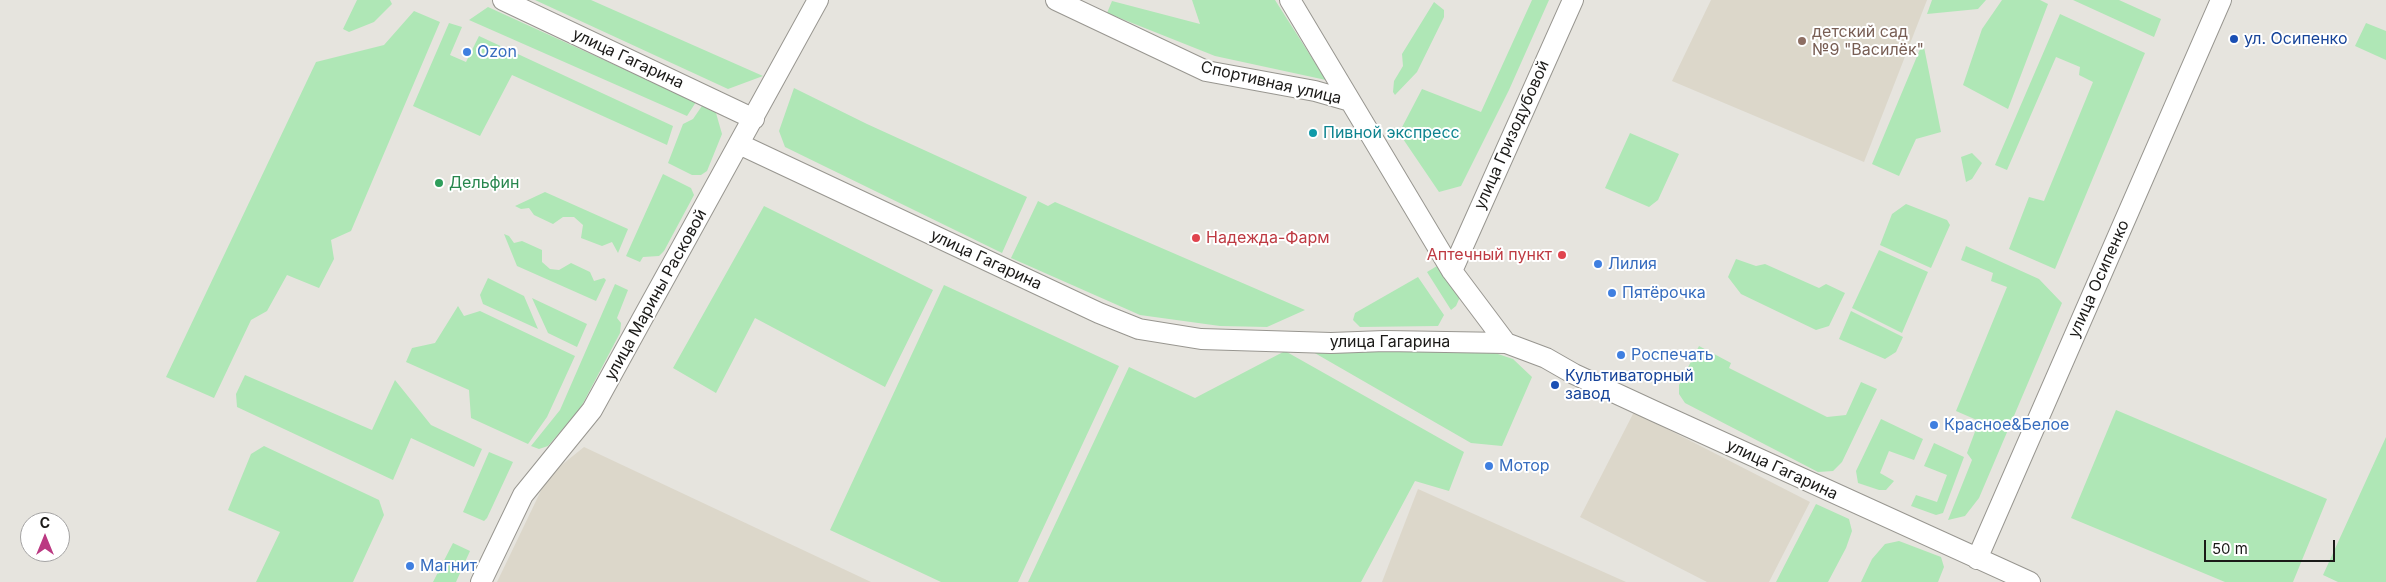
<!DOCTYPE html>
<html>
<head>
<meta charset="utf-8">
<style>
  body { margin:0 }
  #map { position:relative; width:2386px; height:582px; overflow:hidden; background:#e6e4de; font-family:Inter,sans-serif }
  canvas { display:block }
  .north { position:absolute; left:20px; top:512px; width:50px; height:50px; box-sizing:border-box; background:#fff; border:1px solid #a4a3a3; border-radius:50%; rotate:0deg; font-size:14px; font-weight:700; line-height:20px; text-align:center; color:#1b1a18 }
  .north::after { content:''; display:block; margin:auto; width:18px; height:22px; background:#bb3982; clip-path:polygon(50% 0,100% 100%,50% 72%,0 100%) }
  .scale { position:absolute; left:2204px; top:540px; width:131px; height:22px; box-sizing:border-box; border:2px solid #1b1a18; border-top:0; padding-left:6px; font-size:15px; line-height:18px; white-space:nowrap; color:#1b1a18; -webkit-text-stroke:4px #fff; paint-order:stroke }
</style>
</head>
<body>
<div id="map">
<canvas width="2386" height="582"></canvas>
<div class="north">С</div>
<div class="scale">50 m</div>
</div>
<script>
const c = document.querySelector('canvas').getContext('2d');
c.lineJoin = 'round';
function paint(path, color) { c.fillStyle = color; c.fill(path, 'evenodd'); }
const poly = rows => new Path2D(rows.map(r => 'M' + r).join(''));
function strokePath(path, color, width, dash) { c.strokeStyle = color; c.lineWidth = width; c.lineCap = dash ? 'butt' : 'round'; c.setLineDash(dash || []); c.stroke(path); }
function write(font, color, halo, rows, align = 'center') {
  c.font = font + ' Inter,sans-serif'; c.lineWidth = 4; c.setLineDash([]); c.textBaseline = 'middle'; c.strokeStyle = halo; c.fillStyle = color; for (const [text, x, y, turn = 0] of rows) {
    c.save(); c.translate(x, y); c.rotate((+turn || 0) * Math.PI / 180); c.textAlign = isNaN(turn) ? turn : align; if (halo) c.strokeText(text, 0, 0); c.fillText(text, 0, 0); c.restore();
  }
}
const built = poly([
  [1711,0,1927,0,1864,162,1672,81],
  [1634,412,1810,502,1769,582,1707,582,1580,517],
  [584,447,871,582,497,582,548,476],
  [1418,489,1626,582,1382,582]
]);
const green = poly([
  [357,0,390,0,392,4,374,22,349,32,343,29],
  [535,0,591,0,763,76,728,89],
  [1192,0,1275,0,1326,80,1215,56,1107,13,1112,1,1200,24],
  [1532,0,1549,0,1509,90,1461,186,1439,192,1399,133,1422,89,1481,112],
  [1932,0,1986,0,1978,9,1927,14],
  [2002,0,2040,0,2048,4,2008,109,1963,85,1982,29],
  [2073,0,2119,0,2161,19,2154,37],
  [1434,2,1444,10,1444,17,1417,72,1395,95,1393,92,1394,81,1403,66,1402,54],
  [488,7,696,102,687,116,469,20],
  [414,11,440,22,351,231,331,240,334,259,319,288,287,275,267,311,251,320,214,398,166,377,316,62,384,45],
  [2060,14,2145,53,2055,269,2009,249,2029,197,2044,201,2093,82,2079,75,2080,67,2056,57,2007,170,1995,165],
  [449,23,462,27,450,55,466,62,479,36,673,126,667,145,512,75,480,136,413,106],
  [2366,23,2386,31,2386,60,2355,46],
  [1923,42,1941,132,1916,139,1899,176,1872,164],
  [794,88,867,124,1027,197,1002,253,785,147,779,131],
  [704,103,716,113,722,134,707,171,701,175,692,175,668,163,683,124,693,119],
  [1630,133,1679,154,1658,200,1649,207,1605,188],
  [1972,153,1982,163,1972,179,1966,182,1961,157],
  [663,174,691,188,694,195,664,251,659,256,643,257,640,262,626,256],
  [545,192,628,229,618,253,612,242,602,246,581,238,583,225,574,217,563,217,553,224,534,215,529,208,521,209,515,206],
  [1038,201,1048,206,1055,202,1305,310,1267,327,1220,326,1140,315,1011,258],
  [1906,204,1947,220,1950,225,1931,268,1880,245,1892,214],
  [764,206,933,290,885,387,755,318,716,393,673,368],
  [504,234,509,236,514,243,522,241,542,250,542,262,550,269,559,270,571,263,590,272,594,281,604,278,606,280,596,301,517,266],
  [1966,246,2039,279,2062,303,1979,498,1965,516,1948,520,1972,460,1967,453,1979,421,1956,411,2007,287,1991,281,1993,273,1961,260],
  [1879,250,1928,272,1902,333,1852,308],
  [1736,259,1756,266,1765,264,1819,288,1826,284,1845,293,1829,326,1816,330,1741,294,1728,277],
  [1442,263,1460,297,1456,306,1451,310,1427,272],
  [1418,277,1444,315,1438,326,1360,327,1353,320,1355,313],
  [488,278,524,296,538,329,483,304,480,295],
  [615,284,628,290,617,318,621,323,620,333,580,409,548,446,539,449,531,446,560,410],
  [944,285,1119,366,1018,582,941,582,830,530],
  [532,298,587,324,577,347,548,333],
  [458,306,464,316,480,311,575,356,547,417,528,444,471,418,469,390,406,362,412,348,435,343],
  [1851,311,1903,337,1896,352,1885,359,1839,339],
  [1699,346,1731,363,1729,368,1827,417,1846,415,1861,382,1877,389,1842,462,1833,471,1818,472,1685,403,1679,394,1679,385],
  [1306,348,1489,351,1513,359,1532,377,1502,446,1471,443],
  [1285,351,1464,452,1449,491,1415,481,1361,582,1028,582,1129,367,1195,398],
  [245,375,372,430,395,380,431,425,482,449,474,467,411,438,393,480,237,407,236,394],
  [2116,410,2327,499,2293,582,2225,582,2071,518],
  [1881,419,1923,439,1914,460,1889,451,1880,473,1894,481,1886,490,1879,490,1858,483,1856,471],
  [2386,437,2386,582,2338,582,2323,575],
  [1934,443,1964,457,1943,513,1936,515,1911,506,1916,495,1937,502,1947,475,1924,466],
  [264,446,379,500,384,515,353,582,256,582,280,532,228,510,251,454],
  [489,452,513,462,487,518,484,521,463,512],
  [1816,504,1849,519,1852,531,1846,548,1828,582,1776,582],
  [1899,541,1941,557,1944,567,1938,582,1861,582,1872,559,1885,544],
  [453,543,470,551,456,582,433,582]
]);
const minor = poly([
  [503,0,754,119],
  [1056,0,1206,71,1315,91,1350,101],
  [1290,0,1452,271,1506,343],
  [739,144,1099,313,1139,329,1201,339,1331,343,1385,341,1506,343,1546,358,1574,374,1654,411,2030,582],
  [1452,271,1573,0],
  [1977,559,2221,0],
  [481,582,523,495,592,410,818,0]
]);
const markers = [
  [2234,39,5,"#1a4fb4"],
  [1802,41,5,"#8d6e63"],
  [467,52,5,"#3f7fe0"],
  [1313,133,5,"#0f9aa8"],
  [439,183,5,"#2e9e5b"],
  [1196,238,5,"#e0444e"],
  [1562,255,5,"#e0444e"],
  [1598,264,5,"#3f7fe0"],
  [1612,293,5,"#3f7fe0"],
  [1621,355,5,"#3f7fe0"],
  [1555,385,5,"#1a4fb4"],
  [1934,425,5,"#3f7fe0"],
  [1489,466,5,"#3f7fe0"],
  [410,566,5,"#3f7fe0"]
];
const educationNames = [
  ["детский сад",1812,32],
  ["№9 \"Василёк\"",1812,50]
];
const transitNames = [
  ["ул. Осипенко",2244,39],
  ["Культиваторный",1565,376],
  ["завод",1565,394]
];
const shopNames = [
  ["Ozon",477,52],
  ["Лилия",1608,264],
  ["Пятёрочка",1622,293],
  ["Роспечать",1631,355],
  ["Красное&Белое",1944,425],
  ["Мотор",1499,466],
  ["Магнит",420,566]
];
const streetNames = [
  ["улица Гагарина",628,59,25],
  ["Спортивная улица",1271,83,13],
  ["улица Гризодубовой",1512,135,-66],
  ["улица Гагарина",986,260,25],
  ["улица Осипенко",2099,279,-66],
  ["улица Марины Расковой",656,295,-61],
  ["улица Гагарина",1390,342],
  ["улица Гагарина",1782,470,25]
];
const cultureNames = [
  ["Пивной экспресс",1323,133]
];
const leisureNames = [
  ["Дельфин",449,183]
];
const healthNames = [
  ["Надежда-Фарм",1206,238],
  ["Аптечный пункт",1552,255,"right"]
];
paint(built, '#dcd7ca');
paint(green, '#afe7b6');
strokePath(minor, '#989690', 22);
strokePath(minor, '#fff', 20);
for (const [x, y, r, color] of markers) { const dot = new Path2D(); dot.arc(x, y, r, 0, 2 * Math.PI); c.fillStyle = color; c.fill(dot); strokePath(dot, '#fff', 2); }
write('16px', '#785e54', '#fff', educationNames, 'left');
write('16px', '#164399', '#fff', transitNames, 'left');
write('16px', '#366cbe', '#fff', shopNames, 'left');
write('16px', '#1b1a18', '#fff', streetNames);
write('16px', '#0d838f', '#fff', cultureNames, 'left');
write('16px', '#27864d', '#fff', leisureNames, 'left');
write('16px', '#be3a42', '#fff', healthNames, 'left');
</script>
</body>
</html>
